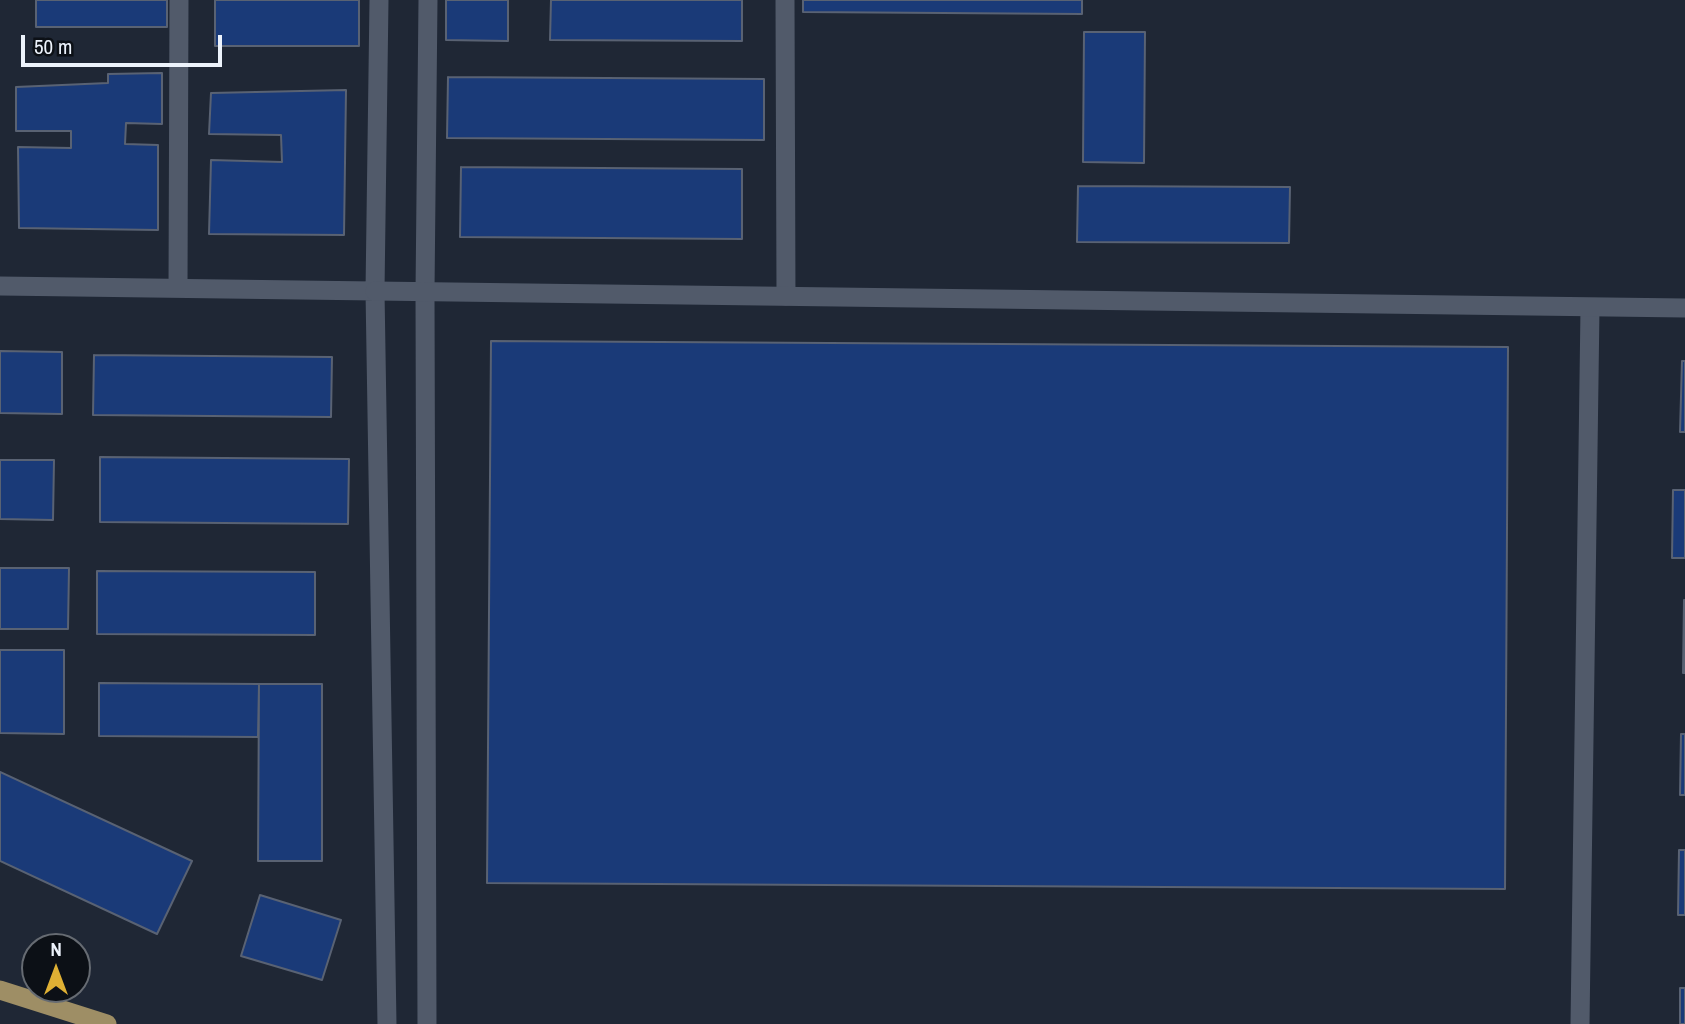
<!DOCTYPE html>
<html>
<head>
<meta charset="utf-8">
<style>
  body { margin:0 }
  #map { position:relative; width:1685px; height:1024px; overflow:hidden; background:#1f2735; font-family:"Archivo Narrow",sans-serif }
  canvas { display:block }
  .north { position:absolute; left:21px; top:933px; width:70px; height:70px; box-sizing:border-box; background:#0c1016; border:2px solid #666b72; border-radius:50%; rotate:0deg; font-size:19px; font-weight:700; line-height:28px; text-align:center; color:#edf3fc }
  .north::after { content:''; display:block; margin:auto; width:24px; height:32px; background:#dfb034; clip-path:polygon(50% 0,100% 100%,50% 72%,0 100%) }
  .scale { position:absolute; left:21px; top:35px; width:201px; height:32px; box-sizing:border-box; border:4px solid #edf3fc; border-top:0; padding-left:9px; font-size:21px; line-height:24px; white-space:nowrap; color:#edf3fc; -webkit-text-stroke:5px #0c1016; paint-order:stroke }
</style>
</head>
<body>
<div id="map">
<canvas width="1685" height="1024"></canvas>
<div class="north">N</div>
<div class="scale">50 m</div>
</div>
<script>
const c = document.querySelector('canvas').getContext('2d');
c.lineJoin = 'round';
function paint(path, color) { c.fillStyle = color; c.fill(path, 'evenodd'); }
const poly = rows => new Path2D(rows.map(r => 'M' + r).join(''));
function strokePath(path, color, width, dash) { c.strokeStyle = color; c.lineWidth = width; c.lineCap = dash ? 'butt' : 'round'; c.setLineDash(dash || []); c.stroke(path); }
const building = poly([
  [36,0,167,0,167,27,36,27,36,0],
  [215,0,359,0,359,46,215,46,215,0],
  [446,0,508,0,508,41,446,40,446,0],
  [551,0,742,0,742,41,550,40,551,0],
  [803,0,1082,0,1082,14,803,12,803,0],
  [1084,32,1145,32,1144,163,1083,162,1084,32],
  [162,73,162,124,126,123,125,144,158,145,158,230,19,228,18,147,71,148,71,131,16,131,16,87,108,83,108,74,162,73],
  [448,77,764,79,764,140,447,138,448,77],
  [346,90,344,235,209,234,211,160,282,162,281,135,209,134,211,93,346,90],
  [461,167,742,169,742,239,460,237,461,167],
  [1078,186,1290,187,1289,243,1077,242,1078,186],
  [491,341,1508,347,1505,889,487,883,491,341],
  [0,351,62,352,62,414,0,413,0,351],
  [94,355,332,357,331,417,93,415,94,355],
  [1682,361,1685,361,1685,432,1680,432,1682,361],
  [100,457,349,459,348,524,100,522,100,457],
  [0,460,54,460,53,520,0,519,0,460],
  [1673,490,1685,490,1685,558,1672,558,1673,490],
  [0,568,69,568,68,629,0,629,0,568],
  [97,571,315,572,315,635,97,634,97,571],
  [1684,600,1685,600,1685,673,1683,673,1684,600],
  [0,650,64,650,64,734,0,733,0,650],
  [99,683,259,684,258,737,99,736,99,683],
  [259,684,322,684,322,861,258,861,259,684],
  [1681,734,1685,734,1685,795,1680,795,1681,734],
  [0,772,192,861,157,934,0,861,0,772],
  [1679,850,1685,850,1685,915,1678,915,1679,850],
  [260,895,341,920,322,980,241,956,260,895],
  [1680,988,1685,988,1685,1024,1680,1024,1680,988]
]);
const minor = poly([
  [379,0,375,291,387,1024],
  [785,0,786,296],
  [0,286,375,291],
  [178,288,179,0],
  [427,1024,425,292,428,0],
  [1580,1024,1590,308]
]);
const tertiary = poly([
  [375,291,1685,308]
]);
const primary = poly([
  [0,990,107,1024]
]);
paint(building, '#1a3a78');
strokePath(building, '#596273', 2);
strokePath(minor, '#515a6a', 19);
strokePath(tertiary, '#515a6a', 19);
strokePath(primary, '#9e8e65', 19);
</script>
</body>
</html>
